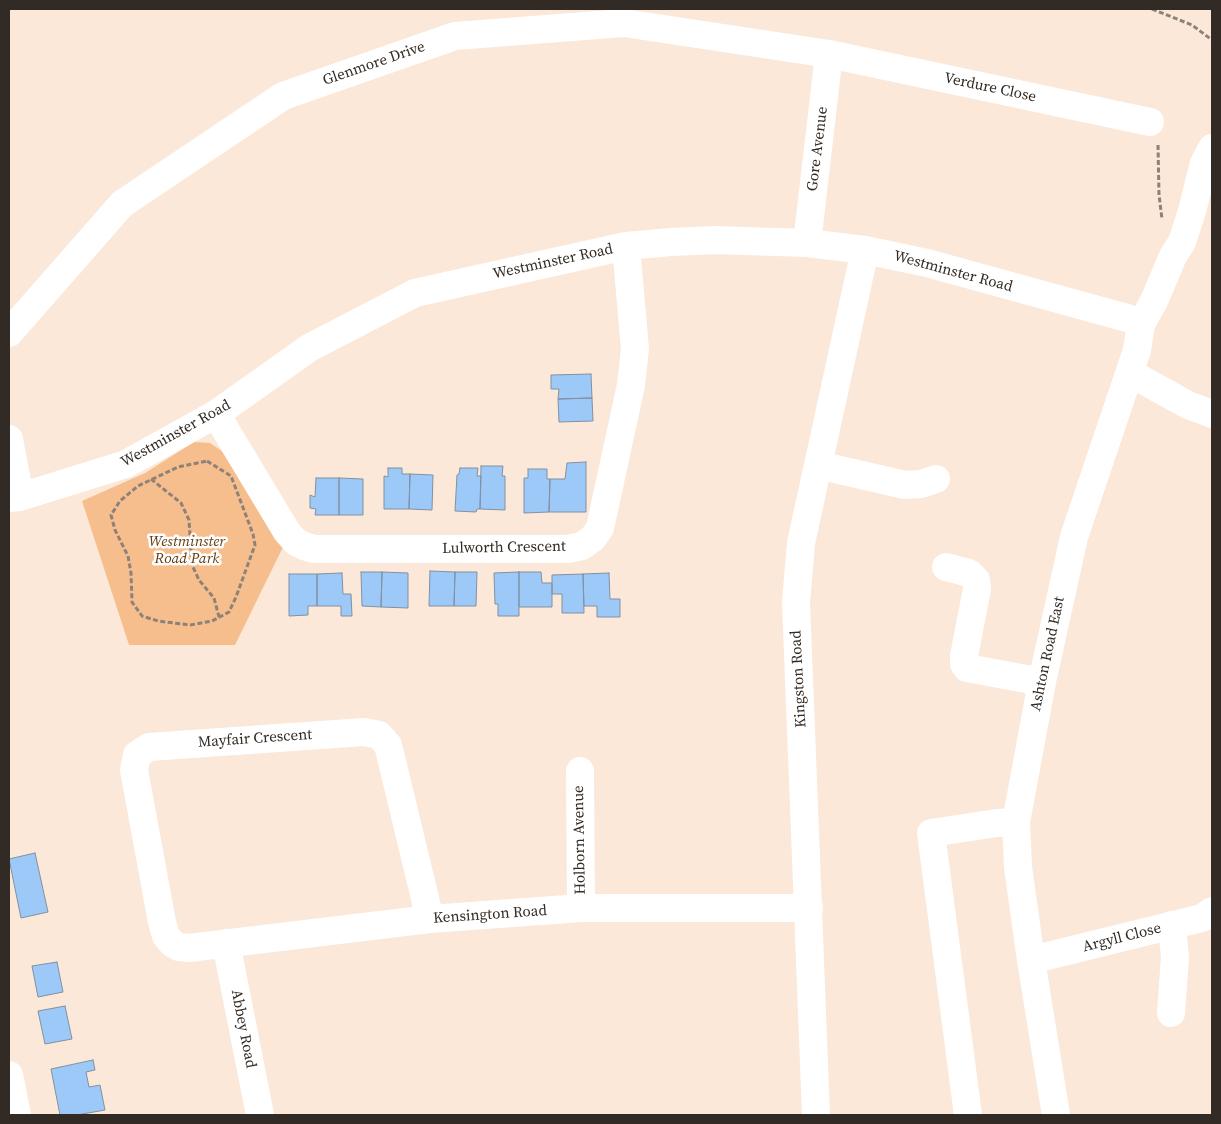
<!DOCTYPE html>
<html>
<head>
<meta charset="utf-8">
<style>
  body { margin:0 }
  #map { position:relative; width:1221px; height:1124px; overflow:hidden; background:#fbe8d9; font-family:"Source Serif 4",serif }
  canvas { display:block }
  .frame { position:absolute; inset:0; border:10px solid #322b25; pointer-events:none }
</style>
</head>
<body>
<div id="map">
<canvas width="1221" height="1124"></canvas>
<div class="frame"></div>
</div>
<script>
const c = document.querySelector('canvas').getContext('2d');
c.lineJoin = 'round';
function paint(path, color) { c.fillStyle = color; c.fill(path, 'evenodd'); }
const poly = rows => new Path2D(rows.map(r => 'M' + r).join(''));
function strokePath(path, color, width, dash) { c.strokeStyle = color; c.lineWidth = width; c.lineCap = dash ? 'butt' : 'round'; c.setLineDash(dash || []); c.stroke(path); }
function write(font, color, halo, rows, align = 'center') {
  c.font = font + ' "Source Serif 4",serif'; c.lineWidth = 5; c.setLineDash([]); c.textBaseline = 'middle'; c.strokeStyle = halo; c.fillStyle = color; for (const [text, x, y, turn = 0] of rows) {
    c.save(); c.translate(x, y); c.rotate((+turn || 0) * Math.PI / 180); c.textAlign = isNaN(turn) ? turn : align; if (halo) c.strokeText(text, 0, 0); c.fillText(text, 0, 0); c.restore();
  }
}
const green = poly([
  [194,442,210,443,222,451,284,545,235,645,129,645,82,501,145,473]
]);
const building = poly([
  [591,374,592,398,558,399,559,389,551,389,551,375,591,374],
  [592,398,593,421,559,422,558,399,592,398],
  [586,462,586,512,549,512,550,479,565,479,567,463,586,462],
  [481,466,503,466,502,476,505,476,505,510,480,509,481,466],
  [388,468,402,468,402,474,410,474,409,509,384,509,384,476,388,477,388,468],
  [460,468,478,468,477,476,481,476,480,509,477,509,476,512,455,511,457,475,459,474,460,468],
  [528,469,547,469,547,479,550,479,549,512,524,513,524,478,528,478,528,469],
  [410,474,433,475,432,510,409,509,410,474],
  [316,478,339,478,339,515,315,515,316,509,310,508,310,495,315,497,316,478],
  [339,478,363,479,363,515,339,515,339,478],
  [430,571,455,572,454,606,429,606,430,571],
  [361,572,382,572,381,607,362,606,361,572],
  [382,572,408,573,408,608,381,607,382,572],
  [455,572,477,572,476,606,454,606,455,572],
  [519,572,519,616,498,616,498,604,495,604,494,573,519,572],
  [519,572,541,572,542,583,552,583,552,607,519,607,519,572],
  [342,573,343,594,351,594,352,616,341,616,341,606,317,606,317,574,342,573],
  [609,573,610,599,620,599,620,617,597,617,597,606,584,606,583,574,609,573],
  [289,574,317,574,317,606,308,606,308,615,289,616,289,574],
  [583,574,584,613,562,613,562,594,552,594,552,575,583,574],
  [35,853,48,912,21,918,9,859,35,853],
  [57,962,63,992,38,997,32,966,57,962],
  [65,1006,72,1039,45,1044,38,1011,65,1006],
  [93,1060,95,1070,86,1072,89,1087,100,1085,105,1110,77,1115,60,1115,51,1069,93,1060]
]);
const path = poly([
  [1152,9,1192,25,1212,40],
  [1158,145,1159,195,1162,219],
  [207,461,231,476,253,534,255,545,236,597,229,612,212,621,190,625,158,621,142,616,132,602,131,573,128,556,115,530,111,515,120,501,138,486,178,467,207,461],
  [151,479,181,503,189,520,192,565,199,580,214,598,219,617]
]);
const minor = poly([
  [807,243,829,54],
  [9,333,122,204,283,96,455,36,624,23,829,54,1150,122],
  [1130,373,1188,405,1212,414],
  [216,414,287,532,296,542,304,546,314,549,568,549,582,546,593,538,600,528,631,385,635,349,626,246],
  [9,439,20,497],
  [818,465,905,485,921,484,936,479],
  [9,498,20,497,126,464,216,414,309,348,415,293,626,246,671,242,715,240,807,243,865,250,927,263,1127,318,1141,324],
  [946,567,969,573,976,580,977,589,964,656,964,664,967,668,1042,682],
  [580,771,581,908],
  [430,919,388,745,379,735,364,732,149,747,137,755,134,770,162,922,166,936,173,944,179,947,189,948,430,919,581,908,809,908],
  [226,943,260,1115],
  [1031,960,1202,918,1212,911],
  [1171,1013,1175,957,1172,925],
  [9,1075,17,1115],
  [816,1115,796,602,801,543,865,250],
  [968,1115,931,833,997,823,1016,822],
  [1056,1115,1031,960,1018,867,1016,822,1042,682,1074,537,1137,350,1141,324,1154,301,1173,256,1182,242,1192,211,1204,163,1212,148]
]);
const streetNames = [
  ["Glenmore Drive",374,64,-19],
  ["Verdure Close",990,88,12],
  ["Gore Avenue",818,149,-83],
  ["Westminster Road",553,262,-12],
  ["Westminster Road",953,272,15],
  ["Westminster Road",176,434,-29],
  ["Lulworth Crescent",504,548,-1],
  ["Ashton Road East",1048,654,-78],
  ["Kingston Road",799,679,-93],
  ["Mayfair Crescent",255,739,-4],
  ["Holborn Avenue",580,840,-91],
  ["Kensington Road",490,915,-4],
  ["Argyll Close",1122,938,-14],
  ["Abbey Road",243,1029,79]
];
const parkNames = [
  ["Westminster",187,542],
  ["Road Park",187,559]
];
paint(green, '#f7be8d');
paint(building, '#9cc9f8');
strokePath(building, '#8290a0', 1);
strokePath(path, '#8e8278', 3, [5, 2.5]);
strokePath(minor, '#fff', 28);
write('15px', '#322b25', '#fff', streetNames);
write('italic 15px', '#643b11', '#fff', parkNames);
</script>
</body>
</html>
